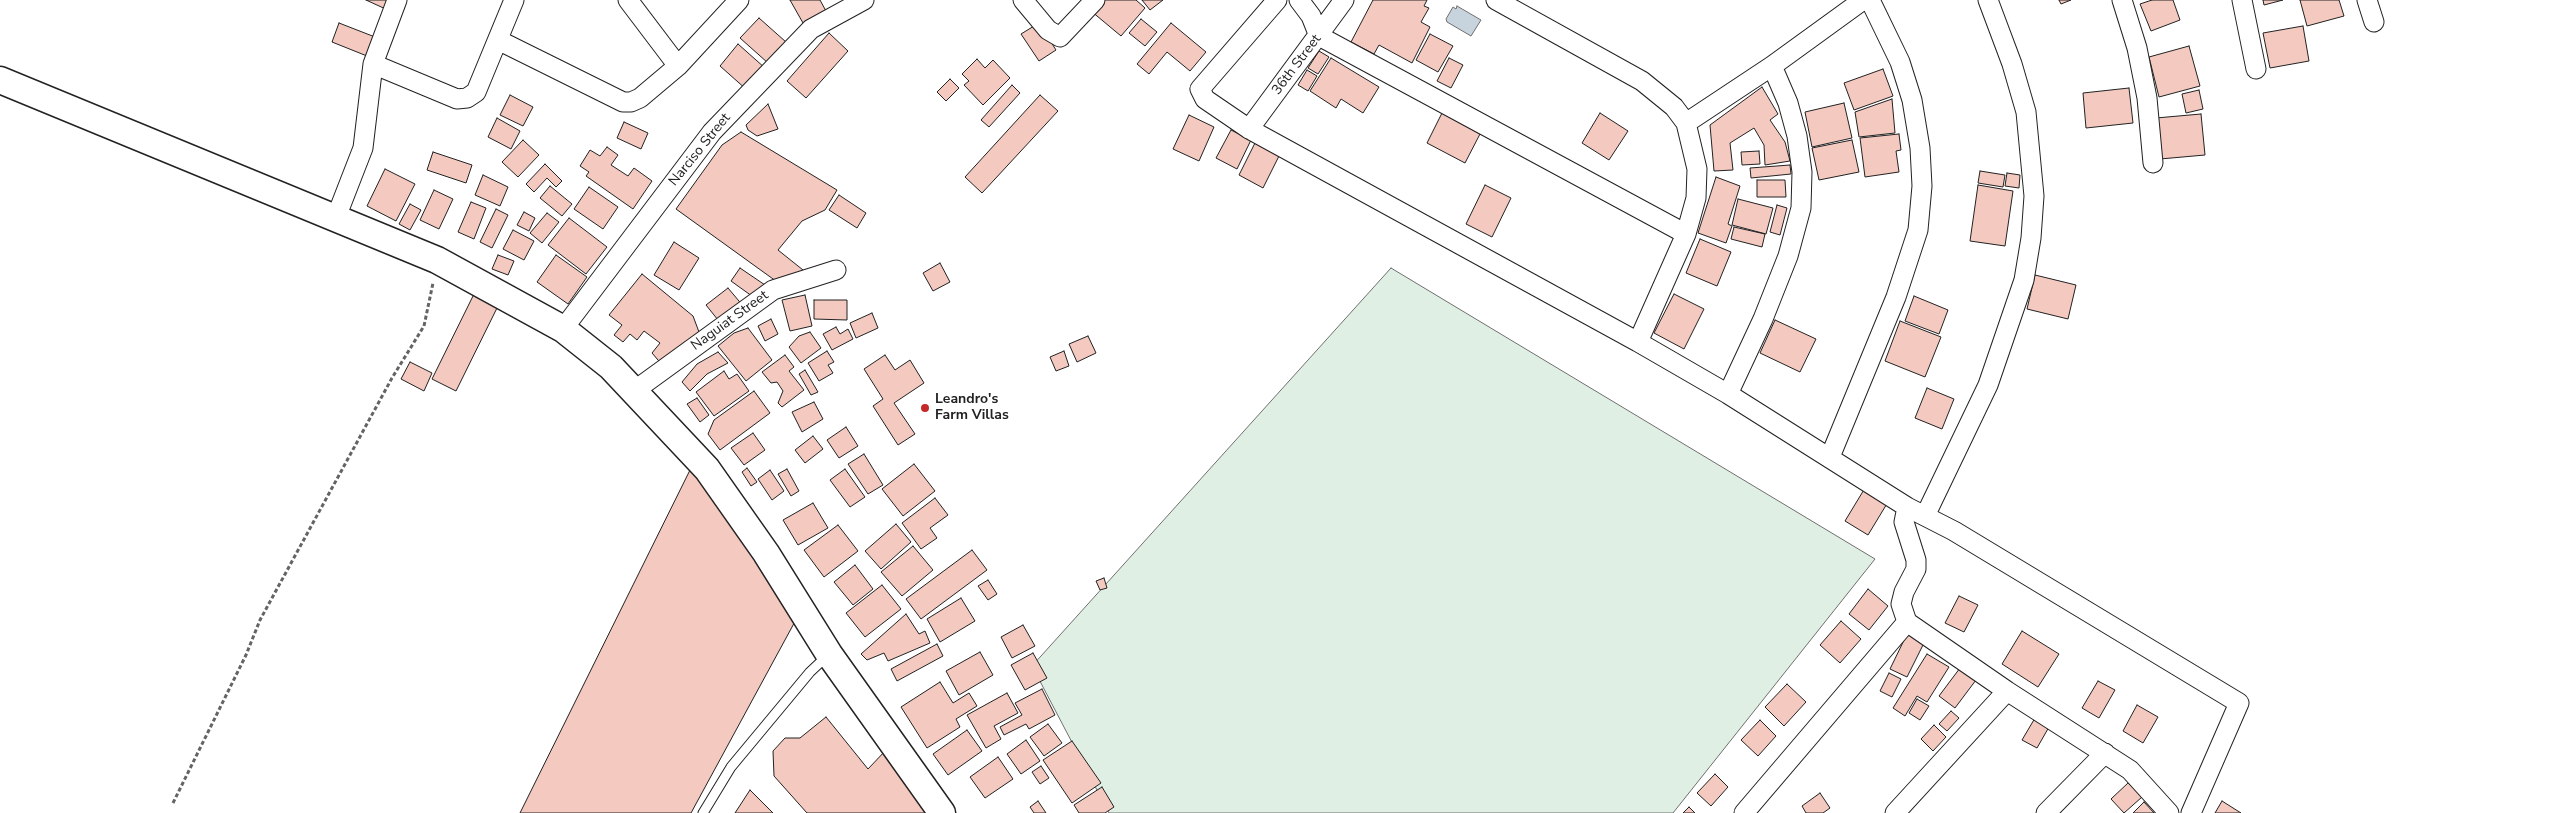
<!DOCTYPE html>
<html>
<head>
<meta charset="utf-8">
<style>
  body { margin:0 }
  canvas { display:block; background:#fff }
</style>
</head>
<body>
<canvas width="2573" height="813"></canvas>
<script>
const c = document.querySelector('canvas').getContext('2d');
c.lineJoin = 'round';
function paint(path, color) { c.fillStyle = color; c.fill(path, 'evenodd'); }
const poly = rows => new Path2D(rows.map(r => 'M' + r).join(''));
function strokePath(path, color, width, dash) { c.strokeStyle = color; c.lineWidth = width; c.lineCap = dash ? 'butt' : 'round'; c.setLineDash(dash || []); c.stroke(path); }
function write(font, color, halo, rows, align = 'center') {
  c.font = font + ' "Nunito Sans",sans-serif'; c.lineWidth = 4; c.setLineDash([]); c.textBaseline = 'middle'; c.strokeStyle = halo; c.fillStyle = color; for (const [text, x, y, turn = 0] of rows) {
    c.save(); c.translate(x, y); c.rotate((+turn || 0) * Math.PI / 180); c.textAlign = isNaN(turn) ? turn : align; if (halo) c.strokeText(text, 0, 0); c.fillText(text, 0, 0); c.restore();
  }
}
const green = poly([
  [1391,268,1875,559,1673,813,1109,813,1032,666,1391,268]
]);
const water = poly([
  [1457,6,1481,20,1471,36,1447,22,1446,19,1453,7,1456,9,1457,6]
]);
const building = poly([
  [366,0,395,0,390,11,366,0],
  [790,0,820,0,826,11,803,23,790,0],
  [1100,0,1136,0,1145,8,1121,36,1091,11,1100,0],
  [1142,0,1163,0,1150,10,1142,0],
  [1373,0,1427,0,1424,6,1429,8,1421,22,1430,27,1412,63,1379,45,1374,54,1351,42,1373,0],
  [2059,0,2071,0,2061,4,2059,0],
  [2152,0,2173,0,2180,20,2151,31,2140,4,2152,0],
  [2263,0,2283,0,2264,5,2263,0],
  [2300,0,2339,0,2344,16,2307,26,2300,0],
  [759,18,786,42,768,63,740,38,759,18],
  [1141,19,1157,32,1145,46,1129,33,1141,19],
  [339,23,375,37,367,56,332,42,339,23],
  [1039,23,1056,50,1039,61,1021,34,1039,23],
  [1171,23,1206,52,1190,71,1167,52,1149,74,1137,64,1171,23],
  [2303,26,2309,61,2270,68,2263,33,2303,26],
  [829,33,848,51,806,98,787,81,829,33],
  [1430,34,1453,46,1438,72,1416,60,1430,34],
  [738,44,765,68,747,90,720,66,738,44],
  [2189,46,2200,86,2159,97,2149,57,2189,46],
  [1319,51,1329,57,1318,74,1308,68,1319,51],
  [1331,58,1379,87,1363,113,1341,99,1336,108,1310,91,1331,58],
  [1449,58,1463,65,1451,88,1437,81,1449,58],
  [977,59,985,68,993,60,1010,78,983,105,964,85,969,81,962,74,977,59],
  [1883,69,1893,96,1854,110,1844,83,1883,69],
  [1307,70,1317,76,1308,91,1298,85,1307,70],
  [950,79,959,88,946,101,937,92,950,79],
  [1012,85,1020,93,989,127,981,120,1012,85],
  [1762,87,1778,114,1770,120,1785,142,1790,161,1765,165,1764,145,1754,128,1730,143,1733,170,1714,171,1710,125,1762,87],
  [2129,88,2133,123,2086,128,2083,93,2129,88],
  [2199,90,2203,109,2186,113,2182,94,2199,90],
  [510,95,533,107,523,126,500,115,510,95],
  [1040,95,1058,111,982,193,965,177,1040,95],
  [1892,99,1895,133,1859,137,1855,112,1892,99],
  [1844,103,1852,138,1812,147,1805,112,1844,103],
  [768,104,778,129,757,136,748,130,746,125,768,104],
  [1442,113,1480,134,1465,163,1427,143,1442,113],
  [1600,113,1628,131,1609,160,1582,143,1600,113],
  [2201,114,2205,155,2160,159,2156,118,2201,114],
  [1189,115,1214,127,1199,161,1173,149,1189,115],
  [497,118,520,131,511,149,488,137,497,118],
  [624,122,648,133,641,149,617,138,624,122],
  [1231,130,1251,140,1237,169,1216,158,1231,130],
  [741,132,837,190,825,210,802,221,778,250,803,270,780,284,676,209,722,145,741,132],
  [1899,134,1901,150,1896,151,1899,172,1865,177,1860,138,1899,134],
  [523,140,539,155,518,177,502,162,523,140],
  [1852,140,1859,172,1819,180,1812,148,1852,140],
  [1256,141,1280,154,1263,188,1239,175,1256,141],
  [607,147,618,155,611,165,628,176,634,168,652,181,633,209,586,176,589,172,580,166,590,150,600,156,607,147],
  [1759,151,1760,164,1742,165,1741,152,1759,151],
  [433,152,472,165,466,183,427,170,433,152],
  [545,164,562,181,556,187,547,178,534,192,526,184,545,164],
  [1790,165,1791,174,1751,178,1750,168,1790,165],
  [385,169,415,184,396,221,367,206,385,169],
  [1980,171,2005,175,2003,187,1978,183,1980,171],
  [2007,173,2020,175,2019,188,2005,186,2007,173],
  [483,175,508,187,500,206,475,195,483,175],
  [1716,177,1740,186,1728,224,1732,226,1726,243,1698,233,1716,177],
  [1757,180,1785,180,1786,197,1757,197,1757,180],
  [1485,185,1511,198,1492,237,1466,224,1485,185],
  [1978,185,2013,191,2005,246,1970,241,1978,185],
  [550,186,572,204,562,216,540,198,550,186],
  [589,187,618,207,603,229,574,209,589,187],
  [434,190,453,199,439,229,420,220,434,190],
  [839,195,866,213,857,228,829,210,839,195],
  [1738,199,1773,208,1766,234,1732,225,1738,199],
  [471,202,486,208,474,239,458,232,471,202],
  [410,204,421,210,410,230,399,224,410,204],
  [1777,205,1787,208,1780,235,1770,232,1777,205],
  [496,209,508,215,492,248,480,242,496,209],
  [524,212,535,218,529,231,517,225,524,212],
  [547,213,559,222,542,243,530,233,547,213],
  [569,218,607,247,586,274,548,245,569,218],
  [1734,227,1765,234,1762,247,1731,239,1734,227],
  [513,230,534,241,524,260,503,249,513,230],
  [1700,239,1731,252,1717,286,1686,273,1700,239],
  [674,242,699,258,679,290,654,275,674,242],
  [498,255,514,261,508,275,492,269,498,255],
  [556,255,587,277,568,304,537,282,556,255],
  [940,263,950,282,933,291,923,273,940,263],
  [740,268,765,285,756,299,731,281,740,268],
  [642,274,693,316,699,332,688,347,664,367,652,353,660,343,644,331,637,340,630,334,623,342,614,335,622,325,609,315,642,274],
  [2035,275,2076,285,2068,319,2027,309,2035,275],
  [728,288,744,307,722,325,706,305,728,288],
  [474,294,498,306,456,391,432,379,474,294],
  [1674,294,1704,309,1684,349,1654,333,1674,294],
  [805,295,812,326,790,331,782,300,805,295],
  [1914,296,1948,310,1939,334,1905,321,1914,296],
  [814,300,847,300,847,320,814,319,814,300],
  [872,313,878,328,856,338,850,323,872,313],
  [771,319,778,334,765,341,758,326,771,319],
  [1775,320,1816,339,1800,372,1760,353,1775,320],
  [1900,321,1941,337,1925,377,1885,361,1900,321],
  [836,327,840,334,848,329,853,339,832,350,823,334,836,327],
  [748,328,772,360,746,381,718,346,734,333,748,328],
  [810,332,821,348,801,363,789,347,799,336,810,332],
  [1088,336,1096,353,1077,362,1069,344,1088,336],
  [827,351,834,362,828,365,833,373,819,381,808,363,827,351],
  [1064,351,1069,366,1056,371,1050,357,1064,351],
  [718,352,728,363,707,374,690,391,682,382,697,364,718,352],
  [785,355,794,367,789,371,804,390,782,407,778,403,783,391,777,382,771,383,762,372,785,355],
  [885,355,895,370,910,360,924,383,894,403,915,434,898,445,873,406,883,399,864,369,885,355],
  [410,362,432,373,424,391,401,379,410,362],
  [805,370,818,392,811,395,799,374,805,370],
  [724,371,729,379,737,374,749,391,714,416,696,392,724,371],
  [1927,388,1954,399,1942,429,1915,418,1927,388],
  [754,391,770,413,720,450,708,434,714,420,754,391],
  [697,398,709,415,700,422,687,404,697,398],
  [814,402,823,419,802,432,792,412,814,402],
  [846,427,858,446,839,458,827,440,846,427],
  [753,433,765,450,744,465,731,448,753,433],
  [813,436,823,449,805,463,795,450,813,436],
  [864,454,883,485,868,494,848,464,864,454],
  [693,464,798,616,691,813,520,813,693,464],
  [914,464,935,491,903,516,882,489,914,464],
  [747,468,757,482,751,486,742,472,747,468],
  [787,469,799,491,791,496,778,474,787,469],
  [845,469,865,497,850,507,830,480,845,469],
  [770,470,784,491,772,500,758,479,770,470],
  [1865,488,1888,502,1868,535,1845,521,1865,488],
  [935,498,948,515,930,528,937,538,921,549,902,523,935,498],
  [813,503,828,528,798,545,783,520,813,503],
  [896,524,911,542,881,569,865,551,896,524],
  [838,525,858,551,824,577,804,550,838,525],
  [913,546,933,570,902,596,881,572,913,546],
  [972,550,987,570,921,619,906,599,972,550],
  [855,565,873,589,853,605,834,582,855,565],
  [1104,578,1107,588,1100,590,1096,581,1104,578],
  [988,580,997,594,988,600,978,586,988,580],
  [882,585,901,609,865,637,846,613,882,585],
  [1868,589,1888,606,1869,630,1849,614,1868,589],
  [1959,596,1978,605,1964,632,1945,623,1959,596],
  [961,598,975,621,940,642,927,619,961,598],
  [906,614,919,634,925,631,930,643,888,661,884,653,867,660,861,654,906,614],
  [1841,621,1861,639,1840,663,1820,645,1841,621],
  [1023,625,1035,646,1012,658,1001,637,1023,625],
  [2022,631,2059,654,2038,687,2002,664,2022,631],
  [1908,632,1925,641,1907,677,1890,669,1908,632],
  [937,644,943,656,897,681,891,669,937,644],
  [980,652,993,675,959,695,946,671,980,652],
  [1033,653,1047,678,1025,690,1011,665,1033,653],
  [1927,654,1949,667,1927,702,1917,696,1905,716,1893,708,1927,654],
  [1960,668,1976,680,1955,708,1939,696,1960,668],
  [1889,673,1901,679,1892,697,1880,691,1889,673],
  [2098,681,2115,690,2099,718,2082,708,2098,681],
  [940,682,953,703,969,693,977,706,956,719,960,727,927,748,901,707,940,682],
  [1787,684,1806,702,1784,726,1765,707,1787,684],
  [1042,689,1055,715,1029,729,1026,724,1004,735,1000,727,1022,715,1015,703,1042,689],
  [1007,693,1018,713,994,726,1001,739,986,748,967,715,1007,693],
  [1917,699,1929,706,1920,720,1909,713,1917,699],
  [2137,705,2158,717,2143,743,2123,731,2137,705],
  [1951,711,1959,718,1947,731,1939,724,1951,711],
  [826,717,868,769,886,750,930,813,807,813,774,776,773,751,785,738,800,738,826,717],
  [2035,718,2049,727,2037,748,2022,740,2035,718],
  [1760,720,1776,736,1758,756,1741,740,1760,720],
  [1048,724,1062,743,1044,756,1030,737,1048,724],
  [1934,725,1946,737,1933,751,1921,739,1934,725],
  [967,730,982,751,948,775,933,754,967,730],
  [1026,740,1040,761,1021,774,1007,754,1026,740],
  [1072,741,1101,783,1072,803,1043,760,1072,741],
  [998,757,1013,779,985,798,970,777,998,757],
  [1041,766,1049,778,1040,784,1032,772,1041,766],
  [1715,774,1728,787,1711,806,1697,793,1715,774],
  [2128,783,2142,797,2124,813,2111,799,2128,783],
  [1102,787,1114,807,1105,813,1079,813,1074,805,1102,787],
  [750,790,773,813,735,813,750,790],
  [1820,793,1830,808,1823,813,1806,813,1802,806,1820,793],
  [1038,801,1046,813,1034,813,1030,807,1038,801],
  [2222,801,2241,813,2215,813,2222,801],
  [2144,802,2154,813,2133,813,2144,802],
  [1689,807,1695,813,1683,813,1689,807]
]);
const path = poly([
  [173,803,246,655,260,620,392,378,424,326,433,283]
]);
const lane = poly([
  [703,813,731,767,810,672,827,656]
]);
const street = poly([
  [628,0,678,66],
  [1023,0,1048,30,1060,37,1095,0],
  [1277,0,1200,89,1205,99,1249,129,1638,342,1728,394,1907,507,1954,531,2239,703,2191,813],
  [1299,0,1311,16,1319,36,1686,234],
  [1496,0,1642,81,1674,107,1686,123,1697,169,1696,198,1686,234,1638,342],
  [2122,0,2137,48,2147,98,2153,163],
  [2242,0,2256,69],
  [2367,0,2374,22],
  [498,40,623,102,631,102,640,98,678,66,739,0],
  [373,64,457,99,467,98,476,92,514,0],
  [1686,123,1772,66,1863,0],
  [1249,129,1344,0],
  [335,220,363,148,373,64,397,0],
  [563,329,712,132,811,29,864,0],
  [634,391,773,290,836,270],
  [1728,394,1763,319,1788,256,1801,208,1802,172,1797,136,1788,103,1772,66],
  [1830,457,1896,297,1918,230,1922,186,1920,148,1912,100,1900,62,1870,0],
  [1926,514,1988,385,2024,280,2031,238,2034,196,2026,112,2012,64,1988,0],
  [1907,622,2007,691,2130,770,2169,813],
  [1744,813,1907,622,1901,604,1904,592,1916,569,1916,560,1904,522,1907,507],
  [1895,813,2007,691],
  [2046,813,2105,753]
]);
const secondary = poly([
  [0,80,437,260,563,329,611,367,707,469,766,553,829,654,942,813]
]);
const markers = [
  [925,408,5,"#c62828"]
];
const streetNames = [
  ["36th Street",1297,65,-53],
  ["Narciso Street",700,150,-51],
  ["Naguiat Street",730,321,-36]
];
const poiNames = [
  ["Leandro's",935,400],
  ["Farm Villas",935,416]
];
paint(green, '#e0efe3');
strokePath(green, '#6f6f6f', 1);
paint(water, '#c7d3dd');
strokePath(water, '#6f6f6f', 1);
paint(building, '#f3c9c0');
strokePath(building, '#222', 1);
strokePath(lane, '#222', 11);
strokePath(street, '#222', 21);
strokePath(secondary, '#222', 29);
strokePath(path, '#646464', 3, [4, 2.5]);
strokePath(lane, '#fff', 9);
strokePath(street, '#fff', 19);
strokePath(secondary, '#fff', 26);
for (const [x, y, r, color] of markers) { const dot = new Path2D(); dot.arc(x, y, r, 0, 2 * Math.PI); c.fillStyle = color; c.fill(dot); strokePath(dot, '#fff', 2); }
write('14px', '#222', '#fff', streetNames);
write('bold 14px', '#222', '#fff', poiNames, 'left');
</script>
</body>
</html>
